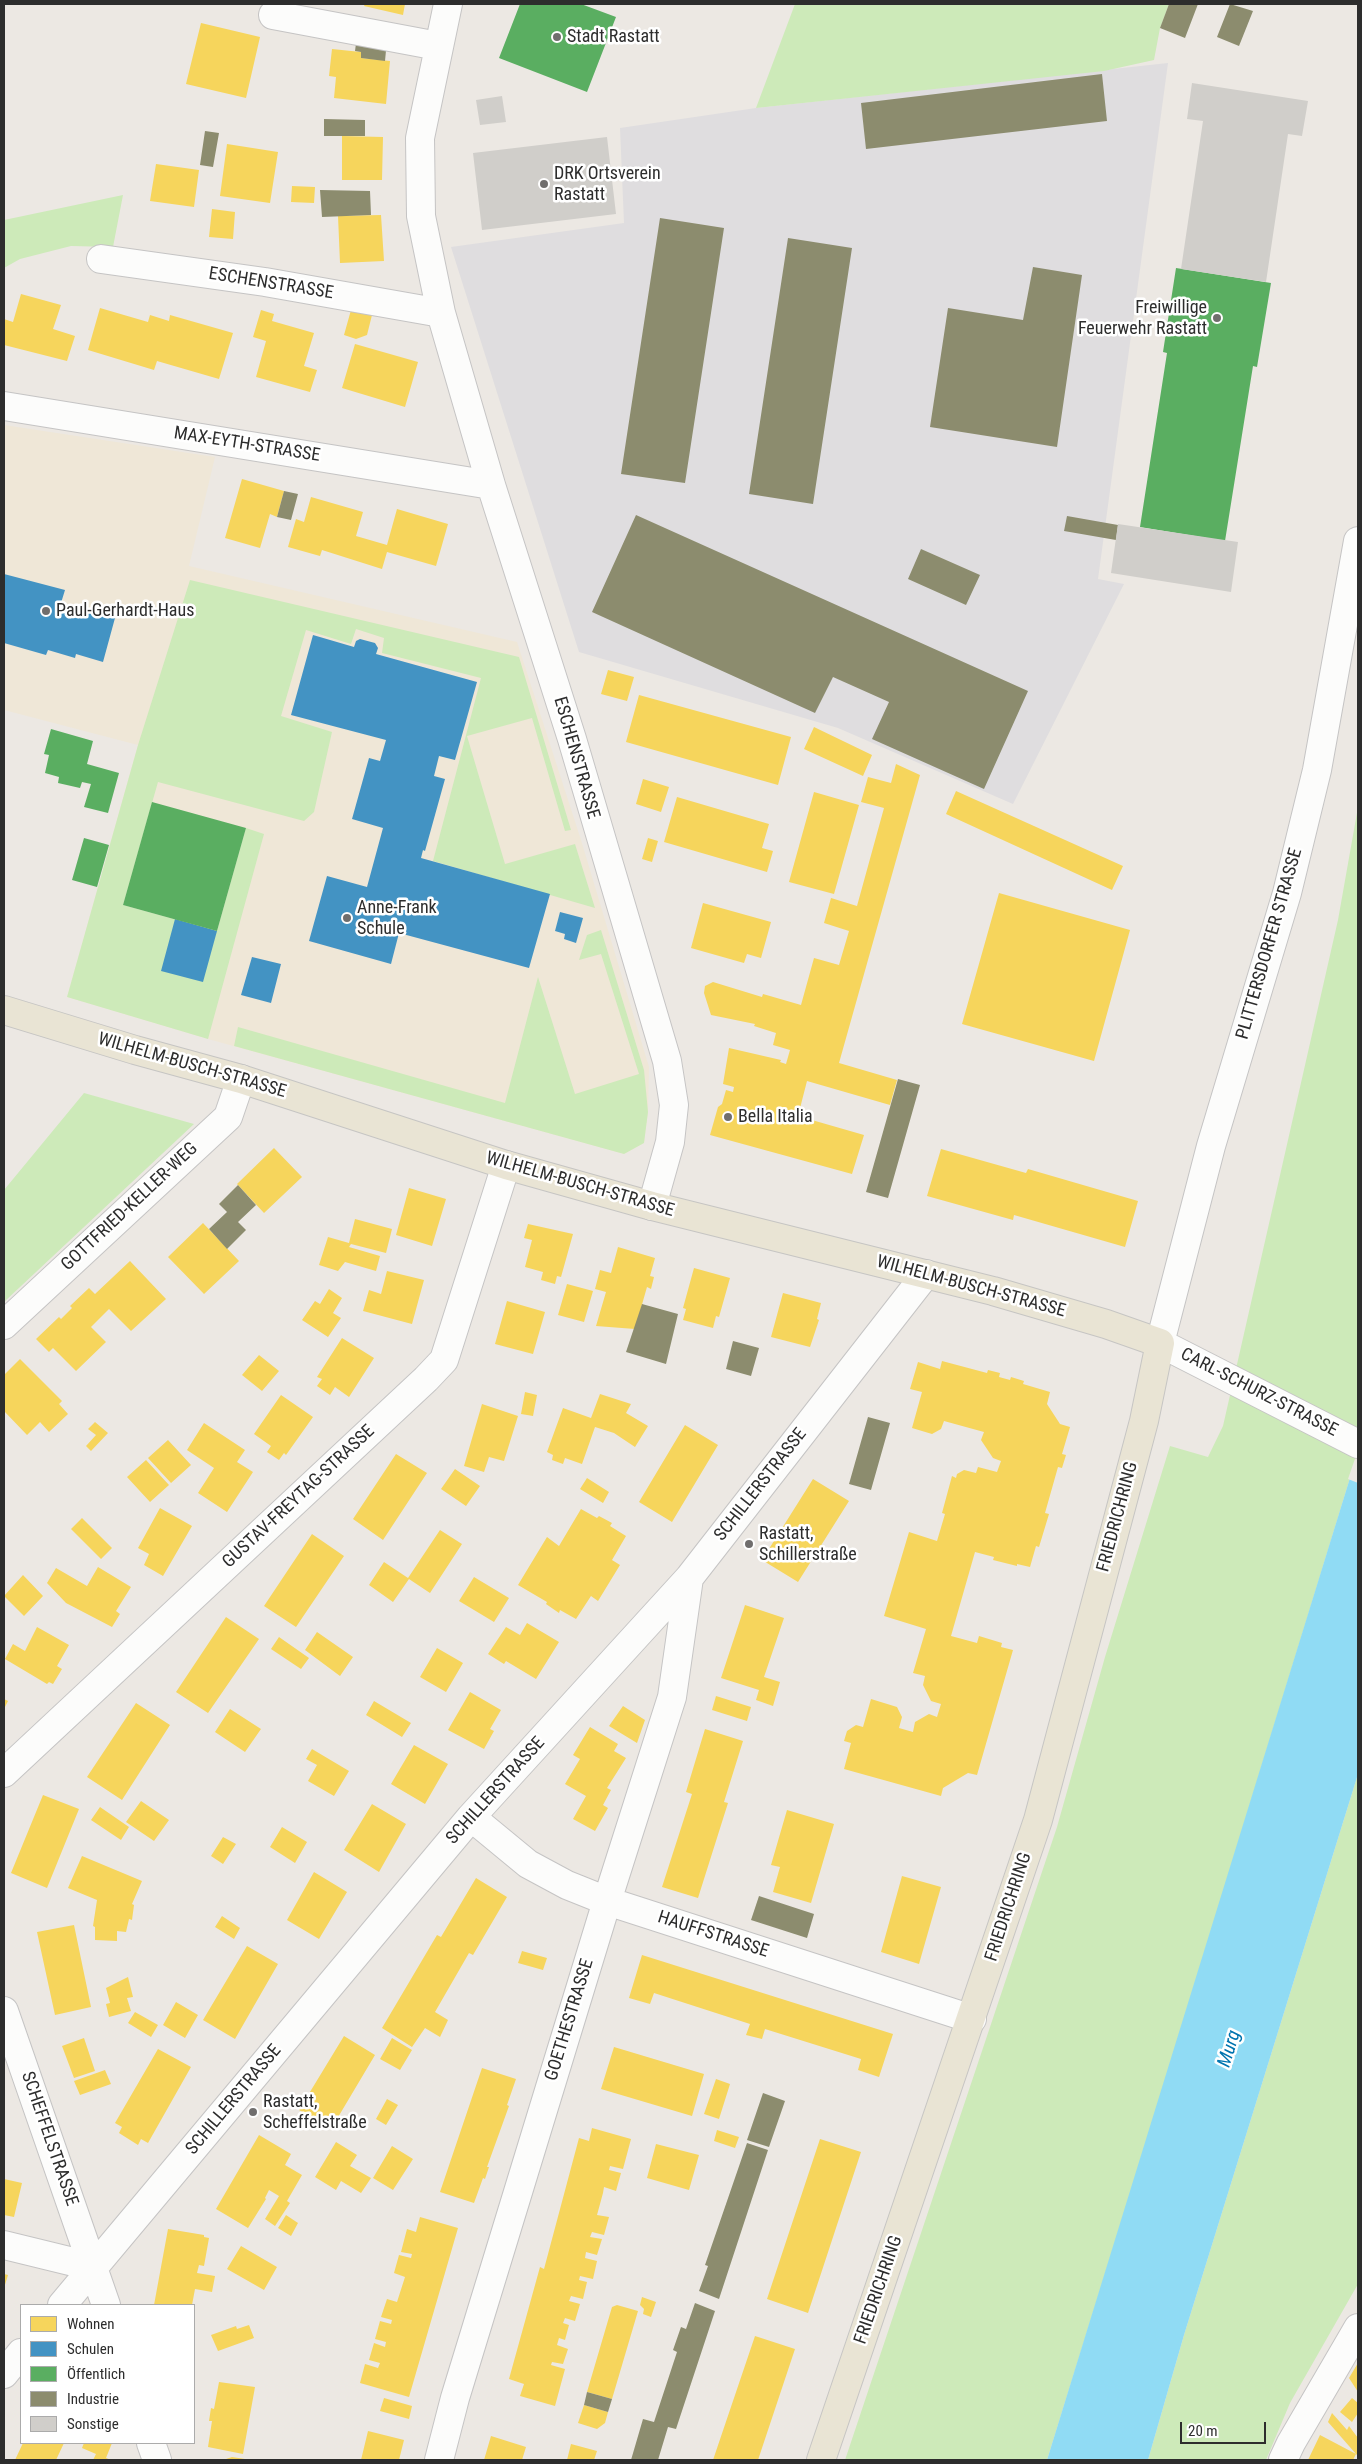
<!DOCTYPE html>
<html>
<head>
<meta charset="utf-8">
<style>
  body { margin:0 }
  #map { position:relative; width:1362px; height:2464px; overflow:hidden; background:#ece8e3; font-family:"Roboto Condensed",sans-serif }
  canvas { display:block }
  .frame { position:absolute; inset:0; border:5px solid #2d2d2d; pointer-events:none }
  .legend { position:absolute; left:20px; top:2304px; width:175px; height:140px; box-sizing:border-box; background:#fff; border:1px solid #ababab; margin:0; padding:6px 9px; list-style:none; font-size:15px; color:#2d2d2d }
  .legend li { display:flex; align-items:center; gap:10px; height:25px }
  .legend b { width:25px; border:1px solid #ababab }
  .scale { position:absolute; left:1180px; top:2422px; width:86px; height:22px; box-sizing:border-box; border:2px solid #2d2d2d; border-top:0; padding-left:6px; font-size:15px; line-height:18px; white-space:nowrap; color:#2d2d2d; -webkit-text-stroke:4px #fff; paint-order:stroke }
</style>
</head>
<body>
<div id="map">
<canvas width="1362" height="2464"></canvas>
<div class="frame"></div>
<ul class="legend">
<li><b style="height:14px;background:#f6d55c"></b>Wohnen</li>
<li><b style="height:14px;background:#4393c3"></b>Schulen</li>
<li><b style="height:14px;background:#5aae61"></b>Öffentlich</li>
<li><b style="height:14px;background:#8c8c6e"></b>Industrie</li>
<li><b style="height:14px;background:#d0ceca"></b>Sonstige</li>
</ul>
<div class="scale">20 m</div>
</div>
<script>
const c = document.querySelector('canvas').getContext('2d');
c.lineJoin = 'round';
function paint(path, color) { c.fillStyle = color; c.fill(path, 'evenodd'); }
const poly = rows => new Path2D(rows.map(r => 'M' + r).join(''));
function strokePath(path, color, width, dash) { c.strokeStyle = color; c.lineWidth = width; c.lineCap = dash ? 'butt' : 'round'; c.setLineDash(dash || []); c.stroke(path); }
function write(font, color, halo, rows, align = 'center') {
  c.font = font + ' "Roboto Condensed",sans-serif'; c.lineWidth = 5; c.setLineDash([]); c.textBaseline = 'middle'; c.strokeStyle = halo; c.fillStyle = color; for (const [text, x, y, turn = 0] of rows) {
    c.save(); c.translate(x, y); c.rotate((+turn || 0) * Math.PI / 180); c.textAlign = isNaN(turn) ? turn : align; if (halo) c.strokeText(text, 0, 0); c.fillText(text, 0, 0); c.restore();
  }
}
const industrial = poly([
  [1168,63,1098,579,1124,584,1013,804,838,728,579,652,451,247,624,223,620,128,756,108]
]);
const education = poly([
  [4,425,215,457,189,566,517,642,581,840,649,1067,648,1112,644,1143,624,1154,208,1039,67,997,138,745,4,710]
]);
const green = poly([
  [795,4,1169,4,1160,28,1154,60,1104,71,756,108],
  [123,195,113,247,71,246,20,259,4,268,4,220],
  [190,580,519,657,571,830,565,831,532,718,467,736,505,864,575,844,595,908,433,861,481,678,382,653,384,638,356,629,351,644,306,630,281,716,332,732,314,812,304,821,158,782,123,905,217,931,246,828,264,834,208,1039,67,997,138,745],
  [1358,807,1358,1452,1158,2104,1047,2460,845,2460,1057,1827,1105,1657,1170,1446,1208,1457,1223,1426,1338,920],
  [601,930,644,1070,648,1112,644,1143,624,1154,234,1046,238,1027,505,1103,538,977,575,1094,639,1074,601,954,579,960,587,935],
  [84,1093,194,1124,4,1302,4,1190],
  [1358,1774,1358,2284,1290,2403,1266,2460,1148,2460,1184,2335]
]);
const water = poly([
  [1358,1452,1358,1774,1184,2335,1148,2460,1047,2460]
]);
const pier = poly([
  [1358,1450,1358,1483,1348,1479]
]);
const homes = poly([
  [365,4,405,4,403,15,364,6],
  [201,23,260,37,246,98,186,84],
  [332,49,361,52,361,58,390,61,386,104,334,98,336,77,329,76],
  [342,136,383,137,382,180,342,180],
  [227,144,278,152,270,203,220,196],
  [156,164,199,170,194,207,150,201],
  [292,186,315,187,314,203,291,202],
  [212,209,235,212,233,239,209,237],
  [381,215,384,261,340,263,338,216],
  [21,294,61,305,53,329,75,336,67,361,4,345,4,319,13,322],
  [100,308,148,322,150,315,169,321,170,315,233,333,219,379,157,361,154,370,88,350],
  [261,310,274,314,272,321,314,333,304,366,317,370,310,392,256,377,266,341,253,337],
  [351,310,372,315,367,335,356,339,344,335],
  [355,344,418,362,405,407,342,388],
  [242,479,284,491,277,517,270,514,260,548,225,538],
  [311,497,363,512,356,536,387,545,397,509,448,524,436,566,387,552,382,569,322,550,320,556,288,547,296,519,304,522],
  [608,670,634,677,627,701,601,694],
  [639,695,791,737,778,785,626,742],
  [814,727,872,755,863,776,804,749],
  [896,764,920,775,839,1063,897,1080,890,1105,807,1081,798,1116,864,1135,852,1174,710,1135,718,1107,722,1104,726,1090,733,1092,734,1087,723,1084,729,1048,781,1060,780,1062,786,1064,790,1050,773,1045,776,1033,754,1026,755,1024,711,1015,704,993,705,986,713,982,762,997,763,994,801,1005,814,958,839,965,849,931,824,923,831,898,857,906,884,808,861,802,868,777,891,783],
  [643,779,669,787,661,812,636,804],
  [956,791,1123,866,1112,890,946,814],
  [814,792,859,805,834,894,789,882],
  [677,797,769,824,762,848,773,851,767,872,664,842],
  [648,838,658,841,652,862,642,859],
  [999,893,1130,930,1094,1061,962,1024],
  [703,903,771,922,761,958,747,954,744,963,691,948],
  [274,1148,302,1177,264,1213,237,1184],
  [941,1149,1026,1173,1028,1169,1138,1201,1125,1247,1014,1215,1013,1220,927,1196],
  [409,1188,446,1199,432,1246,396,1235],
  [355,1219,392,1229,386,1253,351,1244,349,1247,380,1256,376,1271,345,1262,338,1271,319,1265,328,1237,349,1243],
  [203,1223,239,1261,204,1294,168,1257],
  [528,1224,573,1234,561,1277,557,1276,555,1284,541,1280,543,1272,525,1267,532,1240,524,1238],
  [618,1247,655,1258,650,1276,654,1277,651,1289,647,1287,635,1329,596,1326,606,1292,595,1289,600,1270,611,1273],
  [130,1261,166,1299,131,1331,109,1309,91,1327,106,1342,76,1371,53,1348,49,1352,36,1339,59,1317,61,1319,72,1308,70,1306,89,1288,95,1294],
  [694,1268,730,1278,719,1317,716,1316,713,1328,683,1320,686,1309,683,1308],
  [387,1271,424,1280,412,1324,363,1311,369,1290,381,1294],
  [567,1284,593,1291,584,1322,558,1315],
  [329,1289,342,1298,333,1313,341,1318,328,1337,302,1320,315,1301,320,1304],
  [783,1293,821,1303,817,1319,819,1320,810,1347,771,1337],
  [507,1301,545,1312,533,1354,495,1344],
  [342,1338,374,1358,349,1397,335,1387,330,1395,317,1386,322,1379,317,1377],
  [259,1355,279,1371,262,1391,242,1375],
  [20,1359,62,1401,59,1404,68,1414,49,1432,40,1422,27,1435,4,1411,4,1375],
  [942,1361,987,1373,988,1370,1000,1373,999,1377,1010,1380,1011,1377,1024,1381,1023,1384,1050,1392,1047,1404,1060,1424,1070,1427,1062,1454,1066,1455,1062,1468,1058,1467,1045,1513,1049,1514,1039,1547,1036,1546,1030,1567,1017,1564,1017,1566,993,1560,994,1557,975,1552,951,1636,977,1643,979,1636,1002,1643,1001,1647,1013,1650,977,1775,968,1773,943,1788,941,1796,844,1769,851,1743,844,1741,847,1731,856,1725,863,1727,871,1699,897,1707,902,1717,899,1728,913,1732,915,1722,929,1714,937,1717,941,1704,931,1701,923,1685,925,1676,913,1673,926,1629,884,1616,909,1532,937,1541,945,1514,942,1513,952,1476,956,1478,957,1474,964,1470,976,1473,978,1467,997,1472,1001,1461,993,1458,981,1440,984,1432,944,1421,941,1429,932,1434,912,1428,922,1392,910,1389,918,1362,940,1369],
  [525,1392,537,1395,533,1416,521,1414],
  [600,1394,631,1404,626,1413,648,1426,635,1447,614,1433,595,1427,582,1464,565,1458,563,1464,552,1460,553,1455,547,1452,563,1408,591,1418],
  [281,1395,313,1417,286,1455,284,1453,279,1460,267,1452,271,1446,254,1434],
  [482,1404,518,1416,504,1461,489,1457,484,1472,464,1466],
  [95,1422,108,1433,91,1451,86,1446,96,1435,88,1429],
  [204,1423,245,1450,237,1462,253,1472,227,1512,198,1493,214,1468,187,1450],
  [685,1425,718,1445,672,1522,639,1502],
  [168,1440,191,1465,171,1483,148,1458],
  [396,1454,427,1473,383,1540,353,1519],
  [146,1460,169,1485,150,1502,127,1477],
  [455,1469,480,1486,466,1506,441,1489],
  [587,1478,609,1492,603,1503,580,1489],
  [813,1479,849,1501,798,1582,762,1560],
  [160,1508,192,1526,163,1576,144,1565,149,1554,138,1548],
  [581,1509,597,1518,599,1516,612,1523,610,1526,626,1536,612,1560,620,1565,598,1601,591,1596,576,1619,560,1610,559,1613,546,1604,547,1602,518,1585,547,1537,559,1546],
  [82,1518,112,1548,101,1559,71,1529],
  [440,1530,462,1544,430,1593,409,1579,393,1602,369,1585,384,1562,408,1578],
  [312,1534,344,1556,296,1627,264,1606],
  [98,1567,131,1587,116,1611,120,1614,112,1627,66,1603,47,1583,56,1568,87,1586],
  [23,1575,43,1596,24,1616,4,1596],
  [474,1577,509,1598,494,1622,459,1601],
  [745,1605,784,1618,764,1677,780,1682,773,1706,756,1700,759,1690,721,1678],
  [226,1617,259,1639,208,1713,176,1692],
  [527,1623,559,1642,536,1679,506,1661,504,1664,488,1654,506,1627,520,1635],
  [37,1627,69,1645,57,1666,62,1669,53,1684,49,1682,47,1684,5,1659,13,1644,25,1651],
  [317,1632,353,1657,340,1676,305,1650],
  [279,1637,309,1658,301,1669,271,1649],
  [437,1648,463,1663,446,1692,420,1677],
  [470,1692,501,1710,490,1729,494,1731,484,1749,448,1730],
  [716,1696,751,1707,747,1721,712,1710],
  [4,1699,8,1701,4,1709],
  [374,1701,411,1723,402,1737,366,1715],
  [136,1703,170,1725,122,1800,87,1777],
  [623,1706,645,1720,637,1743,609,1726],
  [230,1709,261,1729,245,1752,215,1732],
  [590,1727,618,1744,614,1751,626,1758,607,1788,611,1790,603,1805,608,1808,595,1831,573,1819,586,1796,565,1784,580,1759,573,1755],
  [705,1729,743,1741,724,1802,728,1803,698,1898,662,1887,692,1794,686,1792],
  [414,1745,448,1764,425,1804,391,1784],
  [312,1749,349,1771,334,1796,308,1781,317,1765,306,1759],
  [43,1795,79,1809,47,1888,11,1873],
  [141,1801,169,1820,154,1841,126,1822],
  [372,1804,406,1824,379,1872,344,1850],
  [100,1807,129,1827,121,1840,91,1820],
  [787,1810,834,1824,811,1903,773,1892,780,1867,771,1865],
  [282,1827,307,1842,295,1863,270,1847],
  [223,1837,236,1844,223,1864,211,1856],
  [82,1856,142,1881,132,1904,134,1905,132,1920,129,1919,126,1932,117,1931,117,1941,95,1940,95,1927,93,1926,97,1900,68,1888],
  [314,1872,347,1892,319,1939,287,1920],
  [902,1876,941,1887,919,1964,881,1952],
  [476,1878,507,1897,473,1955,469,1953,435,2012,448,2020,440,2037,425,2028,412,2047,382,2028,437,1935,441,1937],
  [222,1916,240,1928,234,1939,215,1927],
  [74,1925,91,2007,55,2015,37,1932],
  [247,1946,278,1964,235,2039,203,2020],
  [522,1951,547,1958,543,1970,518,1963],
  [642,1955,893,2034,879,2077,858,2070,861,2059,765,2029,762,2039,746,2035,750,2024,654,1993,650,2004,629,1998],
  [128,1977,133,1997,127,1998,131,2011,109,2017,106,2004,110,2003,106,1988],
  [176,2002,198,2015,185,2038,163,2025],
  [135,2012,158,2025,151,2037,128,2023],
  [344,2036,375,2055,331,2129,299,2110],
  [84,2038,95,2071,74,2078,62,2046],
  [392,2038,412,2050,400,2070,380,2059],
  [614,2047,704,2074,692,2116,601,2089],
  [158,2049,191,2067,148,2143,141,2139,138,2145,119,2133,122,2127,115,2123],
  [482,2068,516,2079,507,2105,509,2106,487,2167,489,2167,485,2179,483,2178,474,2203,440,2192],
  [105,2070,111,2084,80,2095,74,2081],
  [716,2079,730,2084,719,2119,704,2114],
  [387,2099,398,2105,386,2125,376,2119],
  [592,2128,631,2139,623,2169,610,2166,609,2170,621,2173,616,2191,604,2187,603,2193,597,2215,609,2217,604,2235,592,2232,590,2237,602,2239,597,2255,586,2252,585,2258,597,2261,593,2279,580,2276,579,2280,587,2282,583,2299,571,2296,569,2301,580,2304,575,2321,565,2318,563,2323,569,2325,565,2340,559,2338,557,2345,568,2349,563,2364,552,2362,551,2365,565,2369,555,2406,520,2396,524,2384,509,2379,540,2267,544,2269,579,2138,589,2141],
  [717,2130,739,2137,735,2148,714,2141],
  [259,2135,291,2154,285,2165,302,2175,287,2201,290,2203,275,2226,265,2219,279,2196,269,2190,265,2198,266,2199,248,2228,216,2209],
  [820,2139,861,2152,808,2313,767,2299],
  [336,2142,357,2155,350,2166,371,2178,361,2193,341,2181,336,2190,315,2177],
  [656,2144,699,2155,689,2190,647,2178],
  [392,2146,413,2159,393,2190,373,2178],
  [4,2179,22,2183,14,2217,4,2215],
  [286,2215,298,2223,291,2236,278,2228],
  [420,2217,458,2228,409,2397,360,2383,365,2364,378,2368,380,2363,369,2360,374,2343,385,2347,386,2342,375,2339,380,2321,391,2324,392,2320,381,2317,387,2299,397,2302,405,2277,394,2273,399,2255,411,2258,412,2254,401,2252,407,2229,416,2232],
  [168,2229,204,2235,204,2237,209,2238,204,2266,199,2265,197,2273,215,2276,212,2292,195,2289,192,2305,154,2305],
  [241,2246,277,2267,264,2290,227,2269],
  [4,2274,8,2275,4,2288],
  [642,2297,656,2302,651,2317,643,2314,644,2309,640,2305],
  [617,2305,638,2311,612,2399,587,2392,612,2307],
  [249,2325,254,2338,218,2351,211,2335,236,2326,237,2329],
  [755,2336,795,2349,758,2460,713,2460],
  [1358,2363,1358,2392,1349,2378],
  [219,2382,255,2387,243,2454,208,2447,212,2421,209,2421,211,2408,214,2409],
  [384,2398,412,2406,409,2419,380,2411],
  [1352,2398,1358,2403,1358,2413,1352,2422,1340,2412],
  [584,2405,608,2412,605,2423,597,2429,578,2423],
  [1332,2413,1347,2430,1349,2426,1358,2438,1358,2456,1356,2454,1353,2460,1308,2460,1320,2435,1356,2454,1328,2422],
  [368,2431,404,2440,399,2460,361,2460],
  [491,2436,526,2447,522,2460,484,2460],
  [23,2443,64,2443,56,2460,15,2460],
  [84,2443,112,2443,106,2458,111,2460,93,2460,96,2454,82,2448],
  [571,2444,597,2451,594,2460,567,2460],
  [232,2457,245,2459,245,2460,223,2460]
]);
const schools = poly([
  [4,574,65,590,61,603,115,618,103,662,76,654,75,658,48,650,46,655,4,643],
  [313,635,354,647,356,641,360,639,375,643,378,648,376,654,477,682,455,760,439,756,434,776,445,779,425,851,423,850,421,858,550,894,529,968,399,933,391,964,309,941,327,876,367,887,383,828,352,819,369,758,380,761,386,740,291,715],
  [560,912,583,918,576,943,564,939,565,934,555,931],
  [175,919,217,931,203,982,161,971],
  [252,957,281,964,271,1003,241,995]
]);
const public = poly([
  [520,4,581,4,616,17,587,92,499,58],
  [1176,268,1271,283,1257,367,1253,366,1225,541,1140,527,1167,353,1163,352],
  [51,729,93,741,87,764,119,773,108,813,84,807,91,784,82,782,80,788,58,783,59,777,45,773,49,755,44,754],
  [152,802,246,828,217,931,123,905],
  [84,838,109,845,97,887,72,880]
]);
const industry = poly([
  [1169,4,1198,4,1185,38,1160,28],
  [1230,4,1253,11,1239,46,1217,37],
  [357,36,387,40,385,61,361,58,361,52,355,51],
  [1102,74,1107,121,866,149,861,103],
  [324,119,365,120,365,136,324,136],
  [205,131,219,133,213,167,200,165],
  [320,190,370,191,371,215,322,217],
  [660,218,724,228,685,483,621,474],
  [788,238,852,248,813,504,749,494],
  [1033,267,1082,275,1057,447,930,427,948,308,1023,320],
  [284,491,298,494,291,520,277,517],
  [636,515,1028,691,984,789,872,739,889,702,833,677,815,713,592,612],
  [1067,516,1118,525,1116,540,1064,531],
  [921,549,980,575,966,605,908,579],
  [898,1079,920,1085,888,1198,866,1192],
  [238,1185,256,1205,238,1222,246,1230,227,1249,209,1229,227,1212,219,1204],
  [642,1304,678,1314,666,1364,626,1352],
  [733,1341,759,1348,751,1376,726,1369],
  [868,1417,890,1423,871,1490,849,1484],
  [759,1896,814,1914,807,1938,751,1920],
  [763,2093,785,2101,769,2147,747,2140],
  [747,2143,768,2150,719,2299,699,2291,708,2266,705,2265],
  [695,2303,715,2311,676,2429,668,2427,658,2460,631,2460,643,2419,654,2422,677,2352,673,2350,681,2327,686,2329],
  [587,2392,612,2399,608,2412,584,2405]
]);
const building = poly([
  [1192,83,1308,101,1302,136,1288,134,1266,282,1181,269,1203,121,1187,119],
  [502,96,506,122,480,125,476,100],
  [607,137,616,214,482,230,473,153],
  [1118,524,1238,542,1231,592,1111,573]
]);
const minor = poly([
  [448,4,420,138,421,216,441,313,491,485,572,739,667,1061,674,1105,670,1142,652,1206],
  [273,15,438,46],
  [101,259,265,282,441,313],
  [4,406,491,485],
  [1358,541,1317,770,1287,893,1211,1146,1160,1343,1358,1444],
  [4,1325,228,1117,241,1079],
  [4,1773,426,1379,444,1360,506,1165],
  [471,1817,528,1864,567,1885,607,1901,972,2019],
  [4,2011,106,2305],
  [4,2245,94,2267],
  [62,2305,471,1817,689,1578,926,1274],
  [4,2374,21,2353],
  [151,2443,157,2460],
  [439,2460,455,2398,607,1901,672,1697,689,1578],
  [1283,2460,1291,2443,1358,2328]
]);
const major = poly([
  [4,1010,135,1050,241,1079,506,1165,652,1206,993,1291,1106,1324,1160,1343,1144,1421,1038,1820,821,2460]
]);
const markers = [
  [557,37,5,"#706e6d"],
  [544,184,5,"#706e6d"],
  [1217,318,5,"#706e6d"],
  [46,611,5,"#706e6d"],
  [347,918,5,"#706e6d"],
  [728,1117,5,"#706e6d"],
  [749,1544,5,"#706e6d"],
  [253,2112,5,"#706e6d"]
];
const poiNames = [
  ["Stadt Rastatt",567,37],
  ["DRK Ortsverein",554,174],
  ["Rastatt",554,195],
  ["Freiwillige",1207,308,"right"],
  ["Feuerwehr Rastatt",1207,329,"right"],
  ["Paul-Gerhardt-Haus",56,611],
  ["Anne-Frank",357,908],
  ["Schule",357,929],
  ["Bella Italia",738,1117],
  ["Rastatt,",759,1534],
  ["Schillerstraße",759,1555],
  ["Rastatt,",263,2102],
  ["Scheffelstraße",263,2123]
];
const streetNames = [
  ["ESCHENSTRASSE",271,284,9],
  ["MAX-EYTH-STRASSE",247,445,9],
  ["ESCHENSTRASSE",576,758,74],
  ["PLITTERSDORFER STRASSE",1270,944,-74],
  ["WILHELM-BUSCH-STRASSE",192,1066,16],
  ["WILHELM-BUSCH-STRASSE",580,1185,16],
  ["GOTTFRIED-KELLER-WEG",130,1207,-43],
  ["WILHELM-BUSCH-STRASSE",971,1287,15],
  ["CARL-SCHURZ-STRASSE",1259,1393,27],
  ["SCHILLERSTRASSE",761,1485,-52],
  ["GUSTAV-FREYTAG-STRASSE",299,1497,-43],
  ["FRIEDRICHRING",1118,1517,-75],
  ["SCHILLERSTRASSE",496,1791,-48],
  ["FRIEDRICHRING",1009,1907,-72],
  ["HAUFFSTRASSE",713,1935,18],
  ["GOETHESTRASSE",570,2020,-73],
  ["SCHILLERSTRASSE",234,2100,-50],
  ["SCHEFFELSTRASSE",49,2139,71],
  ["FRIEDRICHRING",879,2290,-71]
];
const waterNames = [
  ["Murg",1230,2049,-73]
];
paint(industrial, '#dfdddf');
paint(education, '#efe7d7');
paint(green, '#cdeab9');
paint(water, '#90dbf4');
paint(pier, '#ece8e3');
paint(homes, '#f6d55c');
paint(schools, '#4393c3');
paint(public, '#5aae61');
paint(industry, '#8c8c6e');
paint(building, '#d0ceca');
strokePath(minor, '#c5c4c4', 30);
strokePath(major, '#c6c5c3', 30);
strokePath(minor, '#fcfcfb', 28);
strokePath(major, '#e9e4d4', 28);
for (const [x, y, r, color] of markers) { const dot = new Path2D(); dot.arc(x, y, r, 0, 2 * Math.PI); c.fillStyle = color; c.fill(dot); strokePath(dot, '#fff', 2); }
write('18px', '#2d2d2d', '#fff', poiNames, 'left');
write('18px', '#2d2d2d', '#fff', streetNames);
write('italic 19px', '#0074af', '#fff', waterNames);
</script>
</body>
</html>
